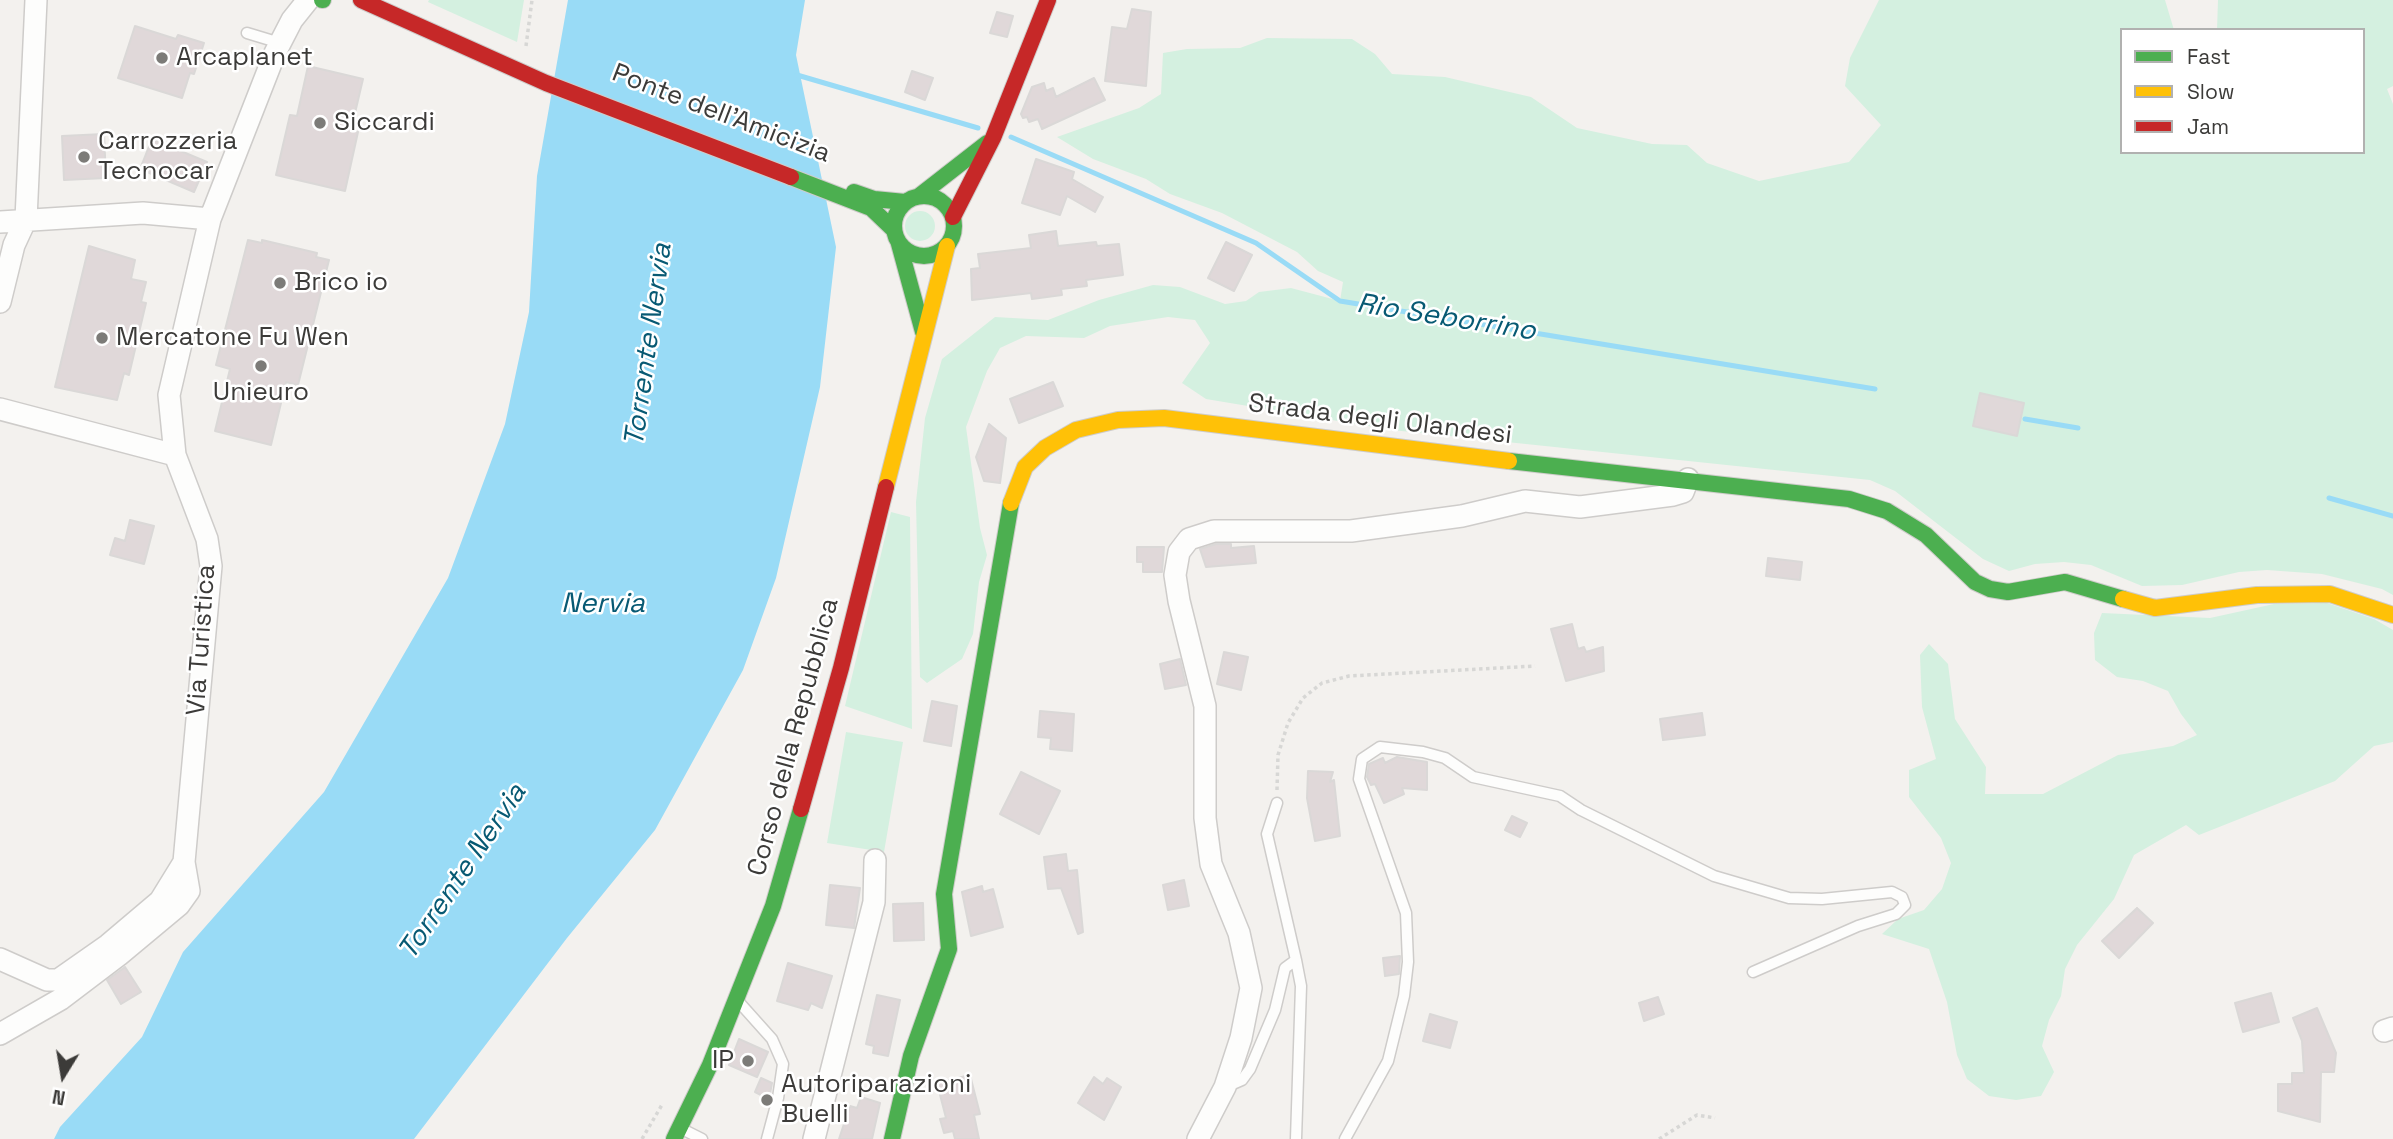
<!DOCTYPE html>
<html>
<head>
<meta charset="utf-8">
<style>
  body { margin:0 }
  #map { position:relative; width:2393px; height:1139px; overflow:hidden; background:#f3f1ee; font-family:"Space Grotesk",sans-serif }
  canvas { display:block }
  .legend { position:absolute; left:2120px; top:28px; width:245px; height:126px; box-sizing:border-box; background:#fff; border:2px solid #b1b1b0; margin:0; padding:9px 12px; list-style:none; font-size:21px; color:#3c3b39 }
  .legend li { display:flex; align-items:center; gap:14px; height:35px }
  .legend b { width:35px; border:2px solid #b1b1b0 }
  .north { position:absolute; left:28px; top:1041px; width:70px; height:70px; -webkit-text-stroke:5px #fff; paint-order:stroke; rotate:191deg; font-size:19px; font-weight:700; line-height:28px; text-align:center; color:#3c3b39 }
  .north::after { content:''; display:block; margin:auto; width:24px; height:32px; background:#3c3b39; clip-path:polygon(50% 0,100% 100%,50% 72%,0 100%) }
</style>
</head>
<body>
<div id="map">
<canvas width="2393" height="1139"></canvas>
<ul class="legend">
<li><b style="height:9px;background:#4caf50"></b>Fast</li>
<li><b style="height:9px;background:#ffc107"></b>Slow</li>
<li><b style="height:9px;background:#c62828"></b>Jam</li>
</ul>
<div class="north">N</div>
</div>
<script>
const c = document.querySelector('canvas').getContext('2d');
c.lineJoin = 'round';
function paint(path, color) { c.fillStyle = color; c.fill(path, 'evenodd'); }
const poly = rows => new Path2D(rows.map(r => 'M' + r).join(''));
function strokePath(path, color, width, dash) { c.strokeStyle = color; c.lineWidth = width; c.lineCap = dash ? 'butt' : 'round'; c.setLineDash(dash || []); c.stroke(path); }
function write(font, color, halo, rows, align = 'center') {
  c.font = font + ' "Space Grotesk",sans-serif'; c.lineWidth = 5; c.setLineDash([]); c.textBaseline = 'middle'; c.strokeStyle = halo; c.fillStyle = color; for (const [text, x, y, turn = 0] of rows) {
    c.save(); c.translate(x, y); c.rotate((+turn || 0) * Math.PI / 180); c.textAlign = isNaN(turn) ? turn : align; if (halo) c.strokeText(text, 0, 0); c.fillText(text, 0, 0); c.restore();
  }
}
const green = poly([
  [429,0,524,0,517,42,428,2],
  [1879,0,2165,0,2174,30,2122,30,2122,152,2363,152,2363,30,2217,30,2218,0,2393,0,2393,86,2387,89,2393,104,2393,595,2382,589,2322,574,2267,570,2239,572,2182,585,2142,586,2091,565,2064,562,2035,564,2009,571,1983,559,1895,491,1870,480,1392,430,1206,399,1182,383,1210,343,1195,320,1168,317,1110,326,1084,338,1026,336,1000,348,987,371,966,427,980,528,987,555,979,582,973,634,962,659,927,683,920,677,916,502,925,418,942,359,995,317,1048,320,1099,300,1153,285,1180,287,1225,304,1246,301,1259,292,1291,288,1340,301,1343,282,1318,271,1297,252,1222,213,1170,194,1146,179,1093,159,1057,137,1139,108,1161,94,1163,53,1187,49,1240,48,1267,38,1352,39,1375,54,1392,74,1445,77,1531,97,1577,128,1652,144,1687,145,1707,163,1759,181,1849,162,1881,125,1845,86,1850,58],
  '905 226a15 15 0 1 1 30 0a15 15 0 1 1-30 0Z',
  [891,512,910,517,912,729,845,706],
  [2327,603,2374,619,2393,630,2393,742,2374,746,2335,781,2199,835,2186,825,2134,855,2114,899,2077,945,2065,969,2061,996,2049,1020,2042,1046,2054,1072,2041,1096,2016,1100,1989,1096,1967,1079,1957,1055,1947,1002,1929,949,1882,934,1898,919,1924,910,1942,889,1951,863,1941,838,1909,797,1909,770,1936,759,1922,707,1920,655,1929,644,1948,664,1955,719,1986,767,1985,794,2043,794,2118,755,2173,746,2197,735,2181,714,2168,691,2143,681,2117,677,2095,660,2094,633,2102,613,2210,618,2274,604],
  [846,732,903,742,884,852,827,843]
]);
const water = poly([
  [568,0,805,0,796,55,836,247,820,387,776,578,743,670,655,830,567,938,414,1139,54,1139,60,1127,142,1037,183,952,324,792,448,578,505,424,529,312,537,176]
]);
const stream = poly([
  [797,75,978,128],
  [1011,137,1256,243,1340,301,1875,389],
  [2025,419,2078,428],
  [2329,498,2393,516]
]);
const building = poly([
  [1132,9,1151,12,1146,86,1105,81,1112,27,1127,29,1132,9],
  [997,12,1013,16,1007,37,990,33,997,12],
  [135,26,176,39,178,35,204,43,194,74,190,73,182,98,118,78,135,26],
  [308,66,363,79,351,130,358,132,345,191,276,175,290,115,297,116,308,66],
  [912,71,933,78,925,100,905,92,912,71],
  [1094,78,1105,100,1042,129,1038,119,1029,122,1027,117,1023,118,1021,114,1032,87,1044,83,1046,91,1053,88,1056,97,1094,78],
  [104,134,106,178,64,180,62,136,104,134],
  [152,139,207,162,194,192,140,169,152,139],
  [1036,159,1074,172,1072,179,1103,197,1095,212,1067,196,1060,215,1022,203,1036,159],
  [1056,231,1058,246,1096,242,1097,246,1119,244,1123,275,1086,280,1087,286,1061,289,1062,295,1032,299,1031,293,972,300,971,269,980,268,978,254,1031,248,1029,235,1056,231],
  [248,240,262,243,262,240,317,253,316,257,329,260,298,385,286,382,271,445,215,431,230,369,216,365,248,240],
  [1226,242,1252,255,1234,291,1208,278,1226,242],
  [89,246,135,260,131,279,146,282,141,302,146,303,129,375,124,373,117,400,55,387,89,246],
  [1053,382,1063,406,1019,423,1010,399,1053,382],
  [1980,393,2024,403,2017,436,1973,426,1980,393],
  [989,424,1006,438,1000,483,984,481,976,457,989,424],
  [130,520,154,526,144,564,110,555,115,538,125,541,130,520],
  [1216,544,1231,544,1231,548,1254,546,1256,563,1206,567,1200,549,1216,544],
  [1137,547,1164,547,1162,572,1143,572,1143,562,1137,562,1137,547],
  [1768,558,1802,562,1800,580,1766,576,1768,558],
  [1572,624,1578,649,1584,647,1586,652,1603,647,1604,671,1566,681,1551,629,1572,624],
  [1224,652,1248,657,1241,690,1217,684,1224,652],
  [1180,659,1186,685,1165,689,1160,664,1180,659],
  [932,701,957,706,951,746,924,741,932,701],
  [1040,711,1074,714,1072,751,1050,749,1051,738,1038,737,1040,711],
  [1702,713,1705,735,1663,740,1660,719,1702,713],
  [1397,757,1427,762,1427,790,1402,788,1404,794,1384,803,1375,784,1371,785,1367,777,1369,764,1383,758,1385,763,1397,757],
  [1308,771,1333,772,1330,782,1334,780,1340,836,1315,841,1307,798,1308,771],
  [1021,772,1060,791,1039,834,1000,814,1021,772],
  [1512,816,1527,823,1520,837,1505,830,1512,816],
  [1066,854,1068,871,1077,870,1083,932,1078,934,1061,888,1048,889,1044,857,1066,854],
  [1184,880,1189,906,1168,910,1163,885,1184,880],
  [830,885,860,888,854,928,826,925,830,885],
  [982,886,983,892,993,889,1003,927,971,936,962,892,982,886],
  [923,903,924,940,894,941,893,904,923,903],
  [2137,908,2153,923,2119,958,2102,941,2137,908],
  [1400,956,1399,974,1385,976,1383,958,1400,956],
  [788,963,832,976,822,1008,811,1003,808,1010,777,1001,788,963],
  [125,967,141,992,121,1004,107,980,125,967],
  [2271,993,2279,1022,2243,1032,2235,1003,2271,993],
  [877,995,900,1000,888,1056,873,1053,874,1046,866,1044,877,995],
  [1658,997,1664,1014,1644,1021,1639,1003,1658,997],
  [2317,1008,2336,1053,2334,1072,2321,1072,2320,1122,2278,1111,2278,1084,2292,1084,2292,1073,2304,1073,2302,1041,2293,1018,2317,1008],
  [1430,1014,1457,1022,1450,1048,1423,1041,1430,1014],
  [739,1039,768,1052,757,1077,729,1065,739,1039],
  [970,1075,980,1114,974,1115,979,1139,955,1139,953,1131,944,1133,940,1119,946,1118,937,1083,970,1075],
  [1094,1077,1103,1084,1107,1078,1121,1087,1104,1120,1078,1103,1094,1077],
  [761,1078,772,1083,769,1099,755,1092,761,1078],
  [861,1097,880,1103,872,1139,839,1139,850,1106,857,1108,861,1097]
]);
const path = poly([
  [526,46,532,0],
  [1277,790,1278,755,1288,723,1303,698,1322,683,1349,676,1535,666],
  [642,1139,663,1103],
  [1659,1139,1697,1115,1715,1118]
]);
const lane = poly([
  [247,33,280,43],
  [1277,803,1267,834,1296,960],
  [738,1001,772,1039,783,1064,778,1098,767,1139],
  [1226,1087,1242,1080,1250,1069,1275,1010,1285,968,1296,960,1301,986,1296,1139],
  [680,1128,702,1139],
  [1345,1139,1388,1061,1404,996,1408,962,1406,913,1359,779,1362,759,1380,747,1423,752,1445,758,1473,777,1560,796,1581,810,1714,876,1789,898,1822,899,1892,892,1902,897,1905,905,1896,914,1858,926,1753,972]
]);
const street = poly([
  [0,222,143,213,210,219],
  [0,302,14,245,26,219,36,0],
  [0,409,175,455],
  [0,959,47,980,58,980,108,945,160,901,184,862],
  [2384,1031,2393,1028],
  [0,1034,61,999,119,955,179,905,189,891,184,862,211,566,207,539,175,455,169,395,210,219,275,53,292,20,308,0],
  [814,1139,874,902,875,860],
  [1198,1139,1225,1087,1241,1038,1251,988,1239,933,1211,864,1205,818,1205,706,1179,601,1175,575,1179,552,1189,539,1214,531,1351,531,1462,516,1525,501,1580,507,1673,495,1683,492,1688,479]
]);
const fast = poly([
  [322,0,323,0],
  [791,177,871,208,894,230],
  [854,192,874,199,905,202],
  '894 226a30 30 0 1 1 60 0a30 30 0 1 1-60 0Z',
  [919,196,987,143],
  [899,244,923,332],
  [1509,461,1849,499,1887,511,1926,535,1975,582,1990,589,2008,592,2065,582,2123,599],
  [674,1139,710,1065,773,906,801,809],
  [892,1139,911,1056,949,949,944,894,1011,503]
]);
const slow = poly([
  [886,487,947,246],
  [1011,503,1025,467,1045,448,1076,430,1118,420,1164,418,1509,461],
  [2123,599,2155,608,2257,595,2330,594,2393,615]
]);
const jam = poly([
  [361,0,546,83,791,177],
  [953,217,993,138,1048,0],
  [801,809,841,668,886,487]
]);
const markers = [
  [162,58,7,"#7c7b78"],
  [320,123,7,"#7c7b78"],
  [84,157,7,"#7c7b78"],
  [280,283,7,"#7c7b78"],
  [102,338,7,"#7c7b78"],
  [261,366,7,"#7c7b78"],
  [748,1061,7,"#7c7b78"],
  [767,1100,7,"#7c7b78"]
];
const poiNames = [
  ["Arcaplanet",176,58],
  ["Siccardi",334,123],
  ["Carrozzeria",98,142],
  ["Tecnocar",98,172],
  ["Brico io",294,283],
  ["Mercatone Fu Wen",116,338],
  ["Unieuro",261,393,"center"],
  ["IP",734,1061,"right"],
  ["Autoriparazioni",781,1085],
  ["Buelli",781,1115]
];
const streetNames = [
  ["Ponte dell'Amicizia",721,114,21],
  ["Strada degli Olandesi",1380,420,7],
  ["Via Turistica",202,640,-86],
  ["Corso della Repubblica",794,737,-75]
];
const waterNames = [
  ["Rio Seborrino",1446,318,9],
  ["Torrente Nervia",649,345,-82],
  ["Nervia",603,604],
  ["Torrente Nervia",463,872,-56]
];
paint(green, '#d4f0e0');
paint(water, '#99dbf6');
strokePath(stream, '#99dbf6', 5);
paint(building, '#e0d8d9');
strokePath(building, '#dad8d7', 2);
strokePath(lane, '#ceccca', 13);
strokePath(street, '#ceccca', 24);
strokePath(fast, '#ceccca', 18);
strokePath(slow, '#ceccca', 18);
strokePath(jam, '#ceccca', 18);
strokePath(path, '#d7d7d5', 3.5, [3.5, 3.5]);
strokePath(lane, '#fdfdfc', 10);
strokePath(street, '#fdfdfc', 21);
strokePath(fast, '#4caf50', 16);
strokePath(slow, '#ffc107', 16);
strokePath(jam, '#c62828', 16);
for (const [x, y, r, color] of markers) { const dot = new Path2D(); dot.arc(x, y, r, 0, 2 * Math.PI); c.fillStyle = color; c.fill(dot); strokePath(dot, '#fff', 2.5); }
write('26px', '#3c3b39', '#fff', poiNames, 'left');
write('26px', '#3c3b39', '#fff', streetNames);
write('italic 28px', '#075973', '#fff', waterNames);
</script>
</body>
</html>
